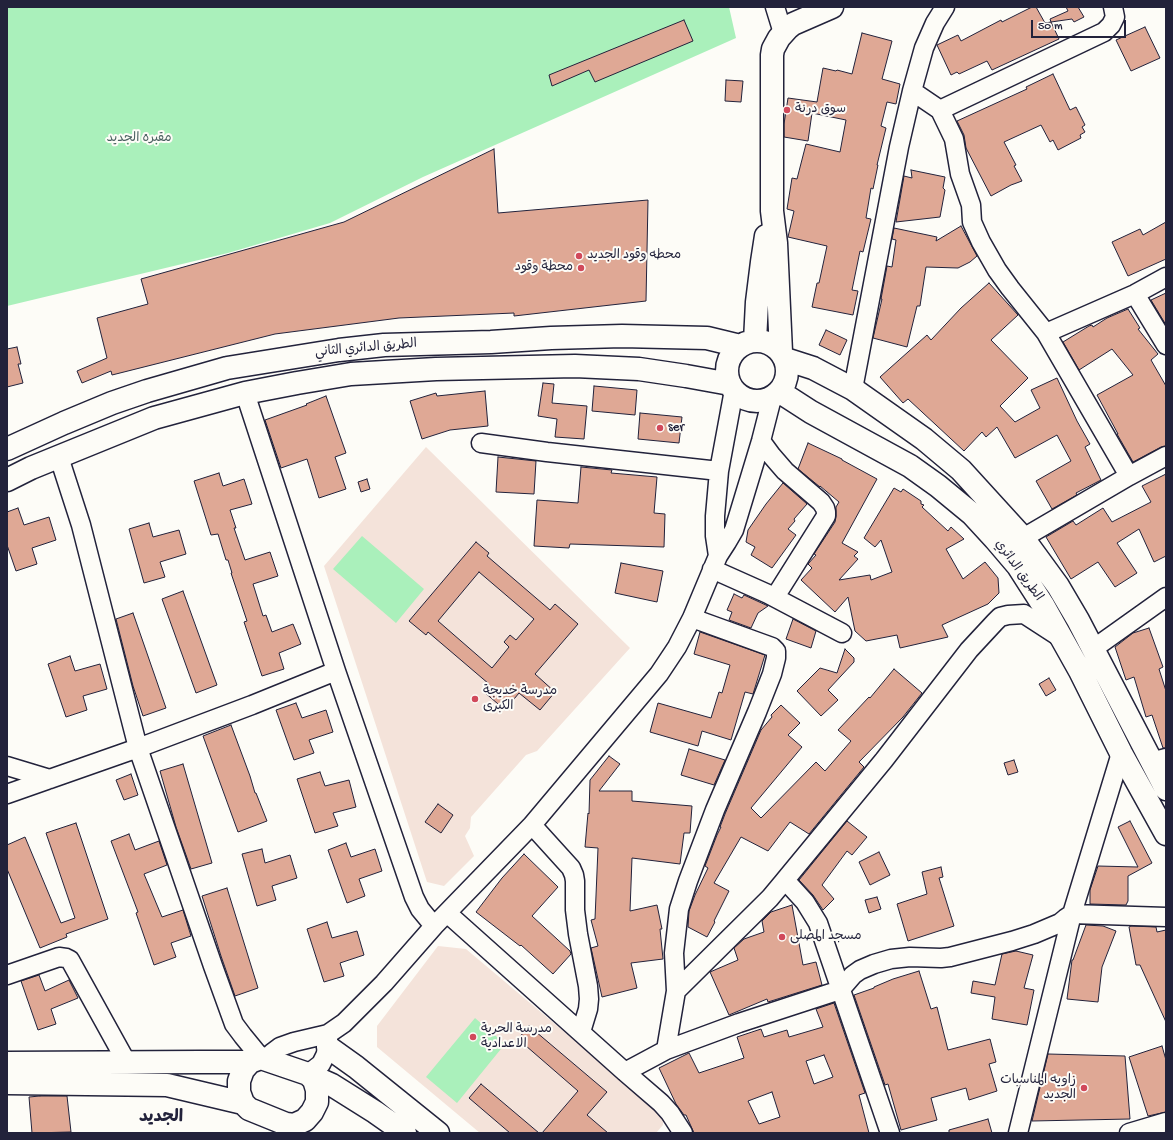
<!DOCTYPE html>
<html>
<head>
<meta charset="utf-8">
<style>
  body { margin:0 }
  #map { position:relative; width:1173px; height:1140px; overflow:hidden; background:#fdfcf7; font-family:"Gochi Hand",sans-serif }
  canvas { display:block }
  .frame { position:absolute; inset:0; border:8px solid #22223b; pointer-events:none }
  .scale { position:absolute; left:1031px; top:20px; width:95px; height:18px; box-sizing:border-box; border:2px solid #22223b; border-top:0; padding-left:5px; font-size:12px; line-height:14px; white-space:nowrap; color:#22223b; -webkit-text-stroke:3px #fdfcf7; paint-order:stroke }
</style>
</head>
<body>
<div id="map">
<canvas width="1173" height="1140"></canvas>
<div class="frame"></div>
<div class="scale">50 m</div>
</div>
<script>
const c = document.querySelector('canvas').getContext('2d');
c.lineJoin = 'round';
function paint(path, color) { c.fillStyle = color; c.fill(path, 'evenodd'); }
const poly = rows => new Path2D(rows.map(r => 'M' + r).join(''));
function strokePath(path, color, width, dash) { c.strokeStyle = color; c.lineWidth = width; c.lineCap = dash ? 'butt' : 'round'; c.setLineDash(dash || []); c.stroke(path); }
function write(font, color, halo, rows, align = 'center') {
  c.font = font + ' "Gochi Hand","Playpen Sans Arabic",sans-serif'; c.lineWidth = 4; c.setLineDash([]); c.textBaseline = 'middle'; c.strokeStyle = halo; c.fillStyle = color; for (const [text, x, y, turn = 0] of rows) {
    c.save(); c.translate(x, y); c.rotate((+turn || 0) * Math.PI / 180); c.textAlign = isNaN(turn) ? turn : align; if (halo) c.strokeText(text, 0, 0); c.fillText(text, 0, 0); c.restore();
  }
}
const built = poly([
  [426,447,630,648,537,751,526,755,471,817,470,828,465,836,474,856,444,886,427,882,324,566],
  [438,946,466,949,663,1115,663,1125,656,1133,480,1133,377,1047,377,1026]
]);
const green = poly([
  [7,7,729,7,736,38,423,177,330,223,228,253,7,306],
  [362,536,424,589,396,623,333,569],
  [475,1018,505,1044,457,1103,426,1077]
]);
const building = poly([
  [1032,7,1036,7,1045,23,1051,22,1050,19,1068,11,1066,7,1078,7,1084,17,1074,22,1072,19,1051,22,1059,39,992,70,987,61,959,74,957,72,951,75,937,45,958,35,961,41,1001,20,1002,22,1032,7],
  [684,20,693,41,595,82,589,70,552,86,549,75,684,20],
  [1145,27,1160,58,1131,71,1116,40,1145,27],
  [862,33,892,41,882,79,900,84,896,104,887,102,881,126,886,128,877,165,878,165,873,189,871,188,866,218,871,219,863,252,860,251,852,290,858,291,853,315,812,307,817,283,819,283,827,246,788,237,794,211,787,209,792,178,797,179,806,144,840,152,846,120,812,113,808,141,784,137,784,124,788,98,817,102,823,68,836,71,837,70,852,74,862,33],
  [1053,74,1070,110,1076,107,1085,125,1082,127,1085,132,1080,135,1081,138,1058,150,1053,140,1050,142,1041,125,1004,142,1016,165,1014,166,1022,181,1011,185,991,196,966,148,964,135,957,121,1027,89,1026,87,1053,74],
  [726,80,743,81,741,102,725,101,726,80],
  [494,149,498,213,648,200,646,301,514,316,514,313,399,318,275,334,112,375,111,371,82,383,77,371,107,358,97,318,148,304,141,279,344,222,494,149],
  [911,170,945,177,943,188,945,190,940,217,896,222,904,176,912,178,911,170],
  [1166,222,1166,259,1128,276,1112,242,1140,229,1143,235,1166,222],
  [961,226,977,256,970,262,958,268,926,267,920,306,917,306,907,347,873,338,882,299,881,299,887,266,892,267,896,240,892,239,894,228,937,237,936,241,961,226],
  [989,283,1018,315,991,340,1028,378,1000,406,1015,422,1040,408,1031,390,1057,378,1077,421,1090,444,1085,447,1101,480,1076,493,1077,495,1052,509,1036,481,1071,461,1057,435,1015,458,997,427,986,437,982,432,964,451,908,399,903,403,880,377,927,335,931,340,961,308,989,283],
  [1166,293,1166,325,1151,300,1166,293],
  [1128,309,1140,328,1138,329,1158,354,1151,360,1166,386,1166,446,1161,447,1133,462,1117,434,1118,434,1097,395,1133,375,1112,349,1079,370,1063,342,1089,326,1092,325,1093,327,1107,318,1128,309],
  [826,330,847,340,840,355,819,345,826,330],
  [17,347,21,364,18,364,23,383,7,387,7,349,17,347],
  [543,383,554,384,552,403,587,406,584,439,555,437,557,419,538,416,543,383],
  [594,386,637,390,635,415,592,411,594,386],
  [485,391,488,426,450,430,422,439,410,401,436,393,437,396,485,391],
  [326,396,346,453,335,457,346,489,319,498,307,459,281,468,265,420,307,405,306,404,326,396],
  [640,413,682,417,679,443,638,439,640,413],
  [808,443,842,459,842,460,877,479,842,543,858,552,854,556,858,559,839,580,870,575,871,580,892,572,881,540,875,547,864,538,894,488,901,492,903,489,921,501,921,504,924,505,922,507,948,531,951,527,964,539,946,549,963,579,985,562,998,578,999,593,988,604,942,625,948,637,900,648,897,635,866,641,855,631,848,597,835,612,801,580,812,568,808,564,816,555,814,554,835,522,836,516,836,507,839,502,820,486,820,487,798,469,808,443],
  [498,457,536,461,534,494,496,492,498,457],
  [581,467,612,470,611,473,657,477,654,513,665,514,664,547,570,544,569,548,534,546,537,500,578,503,581,467],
  [219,473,223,486,244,479,252,504,230,510,236,528,234,528,245,560,270,552,278,576,253,584,263,616,266,615,272,632,293,624,301,644,279,653,284,669,262,676,244,622,247,621,231,573,232,573,228,560,226,560,218,534,211,535,194,481,219,473],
  [1166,474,1166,556,1154,562,1139,529,1117,543,1137,573,1115,587,1098,562,1071,579,1046,537,1073,521,1076,525,1103,508,1112,522,1151,502,1142,486,1166,474],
  [367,479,370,489,361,492,358,482,367,479],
  [783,483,807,504,794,519,795,521,788,529,796,535,772,568,751,555,755,547,746,542,748,530,766,504,783,483],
  [18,508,24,525,49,517,56,540,32,548,37,564,16,571,7,545,7,512,18,508],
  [149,523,153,537,179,530,186,554,160,562,165,577,144,583,129,529,149,523],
  [476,542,489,553,487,556,550,610,555,604,578,624,535,674,555,692,540,710,519,693,505,710,483,691,489,684,428,632,426,635,409,621,476,542],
  [479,572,534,619,516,640,510,635,504,642,509,647,492,668,438,621,479,572],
  [621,563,663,571,657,602,615,593,621,563],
  [183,591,217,685,196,693,162,599,183,591],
  [734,594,742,598,744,595,768,606,758,613,751,628,729,620,732,612,727,610,734,594],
  [133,613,166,708,143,716,133,686,116,619,133,613],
  [793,619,816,631,811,648,786,639,793,619],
  [1149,628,1163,667,1159,669,1166,691,1166,748,1163,748,1152,715,1146,717,1134,677,1126,680,1115,647,1133,633,1149,628],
  [700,632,765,655,753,694,745,692,731,740,702,731,698,746,650,732,658,703,711,718,719,692,722,693,730,665,694,654,700,632],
  [845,649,854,658,854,662,828,690,838,700,821,716,797,691,820,668,837,673,845,649],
  [70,656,75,671,100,664,107,689,83,696,87,710,66,717,48,664,70,656],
  [894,669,922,693,903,717,859,762,864,767,809,834,790,822,768,851,741,837,714,883,729,891,714,921,715,922,707,937,688,927,689,911,695,895,708,868,705,866,717,835,721,827,720,827,725,814,761,730,772,717,771,715,781,705,800,723,788,735,802,747,751,808,761,818,816,762,825,771,851,741,838,730,869,697,870,698,894,669],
  [1049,678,1056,690,1046,696,1039,684,1049,678],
  [296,703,302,718,326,710,333,732,309,740,314,753,294,760,276,710,296,703],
  [231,725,250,776,255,793,256,793,267,821,238,832,203,736,231,725],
  [689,749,725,760,714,785,681,775,689,749],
  [609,756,620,764,599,791,632,791,632,801,692,806,690,833,684,833,680,864,632,858,630,911,657,905,662,929,660,929,663,959,631,963,637,988,602,997,591,948,598,946,591,920,595,919,598,848,585,847,588,813,589,814,590,780,609,756],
  [1014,760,1018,772,1008,775,1004,763,1014,760],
  [183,764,212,863,191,869,176,827,160,771,183,764],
  [320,772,325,786,349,780,356,807,333,813,338,826,315,833,297,779,320,772],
  [131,774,138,795,124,800,116,780,131,774],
  [438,804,453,815,441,833,425,822,438,804],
  [847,821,867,837,852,855,847,851,822,885,834,899,823,910,813,895,799,880,847,821],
  [1130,821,1152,863,1128,876,1128,901,1126,905,1090,904,1090,890,1098,866,1138,867,1118,827,1130,821],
  [76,823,108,919,66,934,67,937,40,948,7,869,7,845,25,837,61,923,75,918,46,833,76,823],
  [129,834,135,850,159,841,167,865,144,874,162,917,183,910,191,936,171,943,176,957,154,965,136,913,138,912,111,841,129,834],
  [346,843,351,857,375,849,382,871,359,879,365,896,347,903,328,850,346,843],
  [262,849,265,863,290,855,297,878,272,886,276,900,257,906,242,854,262,849],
  [879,852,890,875,870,885,859,862,879,852],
  [524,854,558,887,532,916,570,951,571,954,553,974,521,945,520,946,476,912,502,878,524,854],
  [941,867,943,877,939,878,954,926,908,941,897,904,927,894,922,872,941,867],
  [227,888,258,988,235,996,221,956,202,896,227,888],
  [877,897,881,909,869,913,865,900,877,897],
  [792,905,803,965,816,962,822,985,768,1002,767,999,729,1015,710,972,738,960,734,948,744,939,764,932,762,921,771,912,792,905],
  [327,922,332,938,357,931,364,955,340,963,344,976,324,982,307,929,327,922],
  [1086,925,1103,926,1116,931,1102,967,1098,1002,1067,999,1072,960,1073,960,1086,925],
  [1131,926,1156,927,1157,932,1166,930,1166,1022,1140,965,1136,965,1129,927,1131,926],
  [1016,951,1033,955,1024,988,1034,990,1027,1025,992,1019,995,997,971,993,973,981,995,985,1002,954,1016,951],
  [919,971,931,1009,937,1007,948,1050,990,1039,996,1062,989,1064,997,1091,969,1100,966,1088,931,1098,937,1120,901,1130,888,1084,885,1085,854,995,874,988,874,987,893,979,919,971],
  [39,975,45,991,69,980,78,998,51,1009,56,1024,38,1030,21,981,39,975],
  [834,1003,865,1093,859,1095,869,1133,694,1133,686,1115,684,1115,676,1104,659,1068,689,1053,699,1073,744,1058,737,1037,761,1029,764,1037,787,1030,789,1037,823,1027,816,1009,834,1003],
  [824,1055,833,1077,814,1084,806,1061,824,1055],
  [772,1092,780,1117,759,1124,748,1101,772,1092],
  [529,1026,607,1092,587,1115,608,1133,542,1133,578,1091,518,1039,529,1026],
  [1162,1046,1166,1060,1166,1112,1148,1116,1129,1057,1162,1046],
  [1048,1054,1125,1056,1130,1119,1032,1121,1048,1054],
  [481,1084,539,1133,510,1133,469,1098,481,1084],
  [40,1096,67,1096,71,1132,32,1133,29,1097,40,1096],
  [988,1119,992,1133,949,1133,949,1130,988,1119]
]);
const minor = poly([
  [775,7,783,33],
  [912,91,940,110,954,139,960,174,971,205,972,222,981,242,997,270,1010,288,1046,333,1129,476],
  [940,110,1104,32,1111,25,1115,17,1113,7],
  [1135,294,1166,345],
  [1046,333,1135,294,1166,277],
  [853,389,899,147,912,91,924,48,935,23,945,7],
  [245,393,336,671,414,897,420,909,434,926],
  [761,441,772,456,785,471,821,502,825,508,826,512,826,516,775,597],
  [481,443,547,452,719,471],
  [59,457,81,525,138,748,213,966,234,1024,243,1036,261,1058],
  [1023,538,1129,476,1166,456],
  [718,556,715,536,715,516,719,471,734,390],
  [712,569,768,594,842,633],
  [1093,649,1166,597],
  [1151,762,1166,758],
  [7,766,50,779],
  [7,794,138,748,252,705,336,671],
  [532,825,571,868,574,875,575,881,575,910,578,934,588,986,589,999,588,1009,581,1032],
  [785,880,884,760,969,650,995,622,1000,617,1008,615,1024,614,1061,638],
  [447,913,625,1072,661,1103,670,1113,683,1133],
  [7,975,59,957,66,958,70,960,127,1063],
  [676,991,770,898,785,880,805,902,818,923,890,1133],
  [666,1050,676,991,674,953,679,909,688,881,715,810,757,712,772,674,776,658,776,651,772,647,692,618],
  [267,1060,272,1053,280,1047,294,1042,328,1034,344,1023,384,983,434,926,532,825,659,674,677,647,692,618,718,556,727,542,734,530,761,441,772,398],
  [625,1072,666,1050,739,1023,840,990,853,975,860,970,874,964,891,959,910,957,941,958,950,957,1012,941,1034,934,1060,923,1066,918,1072,914,1166,917],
  [308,1074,321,1064,325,1056,328,1047,328,1035],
  [1018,1133,1072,914,1121,753],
  [1129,1133,1166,1122]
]);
const major = poly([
  [755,341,757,302,762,262,766,236],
  '727 371a30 30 0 1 1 60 0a30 30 0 1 1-60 0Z',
  [781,352,776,243,772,211,772,55,773,49,779,38,788,28,793,24,832,7],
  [785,359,813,368,853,389,924,439,961,470,1023,538,1058,586,1078,620,1166,789],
  [780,392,811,412,910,466,938,486,972,514,995,539,1018,566,1043,605,1080,671,1121,753,1166,834],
  [7,449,64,423,112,403,147,391,227,368,339,350,384,345,491,342,551,338,622,336,707,338,740,346],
  [7,480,31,468,154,418,245,393,297,383,351,374,436,369,575,366,639,369,686,376,730,384],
  [328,1047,356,1067,438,1133],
  [7,1063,201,1062,250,1062],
  [314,1080,317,1090,317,1102,312,1112,305,1120,294,1125,286,1124,249,1109,243,1103,239,1092,239,1081,243,1070,250,1062,261,1058,308,1074,314,1080,323,1081,332,1085,375,1112,405,1133],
  [7,1083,167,1085,243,1103]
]);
const markers = [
  [787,110,4,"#d1495b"],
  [579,256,4,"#d1495b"],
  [581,268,4,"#d1495b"],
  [660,428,4,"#d1495b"],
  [475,699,4,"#d1495b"],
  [782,937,4,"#d1495b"],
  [473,1037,4,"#d1495b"],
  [1084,1088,4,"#d1495b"]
];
const poiNames = [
  ["سوق درنة",795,110],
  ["محطه وقود الجديد",587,256],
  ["محطة وقود",573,268,"right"],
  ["ser",668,428],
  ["مدرسة خديجة",483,692],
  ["الكبرى",483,707],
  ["مسجد المصلى",790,937],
  ["مدرسة الحرية",481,1030],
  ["الاعدادية",481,1045],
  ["زاويه المناسبات",1076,1081,"right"],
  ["الجديد",1076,1096,"right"]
];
const parkNames = [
  ["مقبره الجديد",139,139]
];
const streetNames = [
  ["الطريق الدائري الثاني",366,349,-5],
  ["الطريق الدائري",1018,571,54]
];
const districtNames = [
  ["الجديد",161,1118]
];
paint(built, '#f4e3da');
paint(green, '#aaf0bb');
paint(building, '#dfa895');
strokePath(building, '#22223b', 1);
strokePath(minor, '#22223b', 21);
strokePath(major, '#22223b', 25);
strokePath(minor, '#fdfcf7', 18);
strokePath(major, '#fdfcf7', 22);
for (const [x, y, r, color] of markers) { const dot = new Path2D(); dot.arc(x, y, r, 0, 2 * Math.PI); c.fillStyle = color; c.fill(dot); strokePath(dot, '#fdfcf7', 1.5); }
write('13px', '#22223b', '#fdfcf7', poiNames, 'left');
write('13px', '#4b6061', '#fdfcf7', parkNames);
write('13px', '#22223b', '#fdfcf7', streetNames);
write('bold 17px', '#22223b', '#fdfcf7', districtNames);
</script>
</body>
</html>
